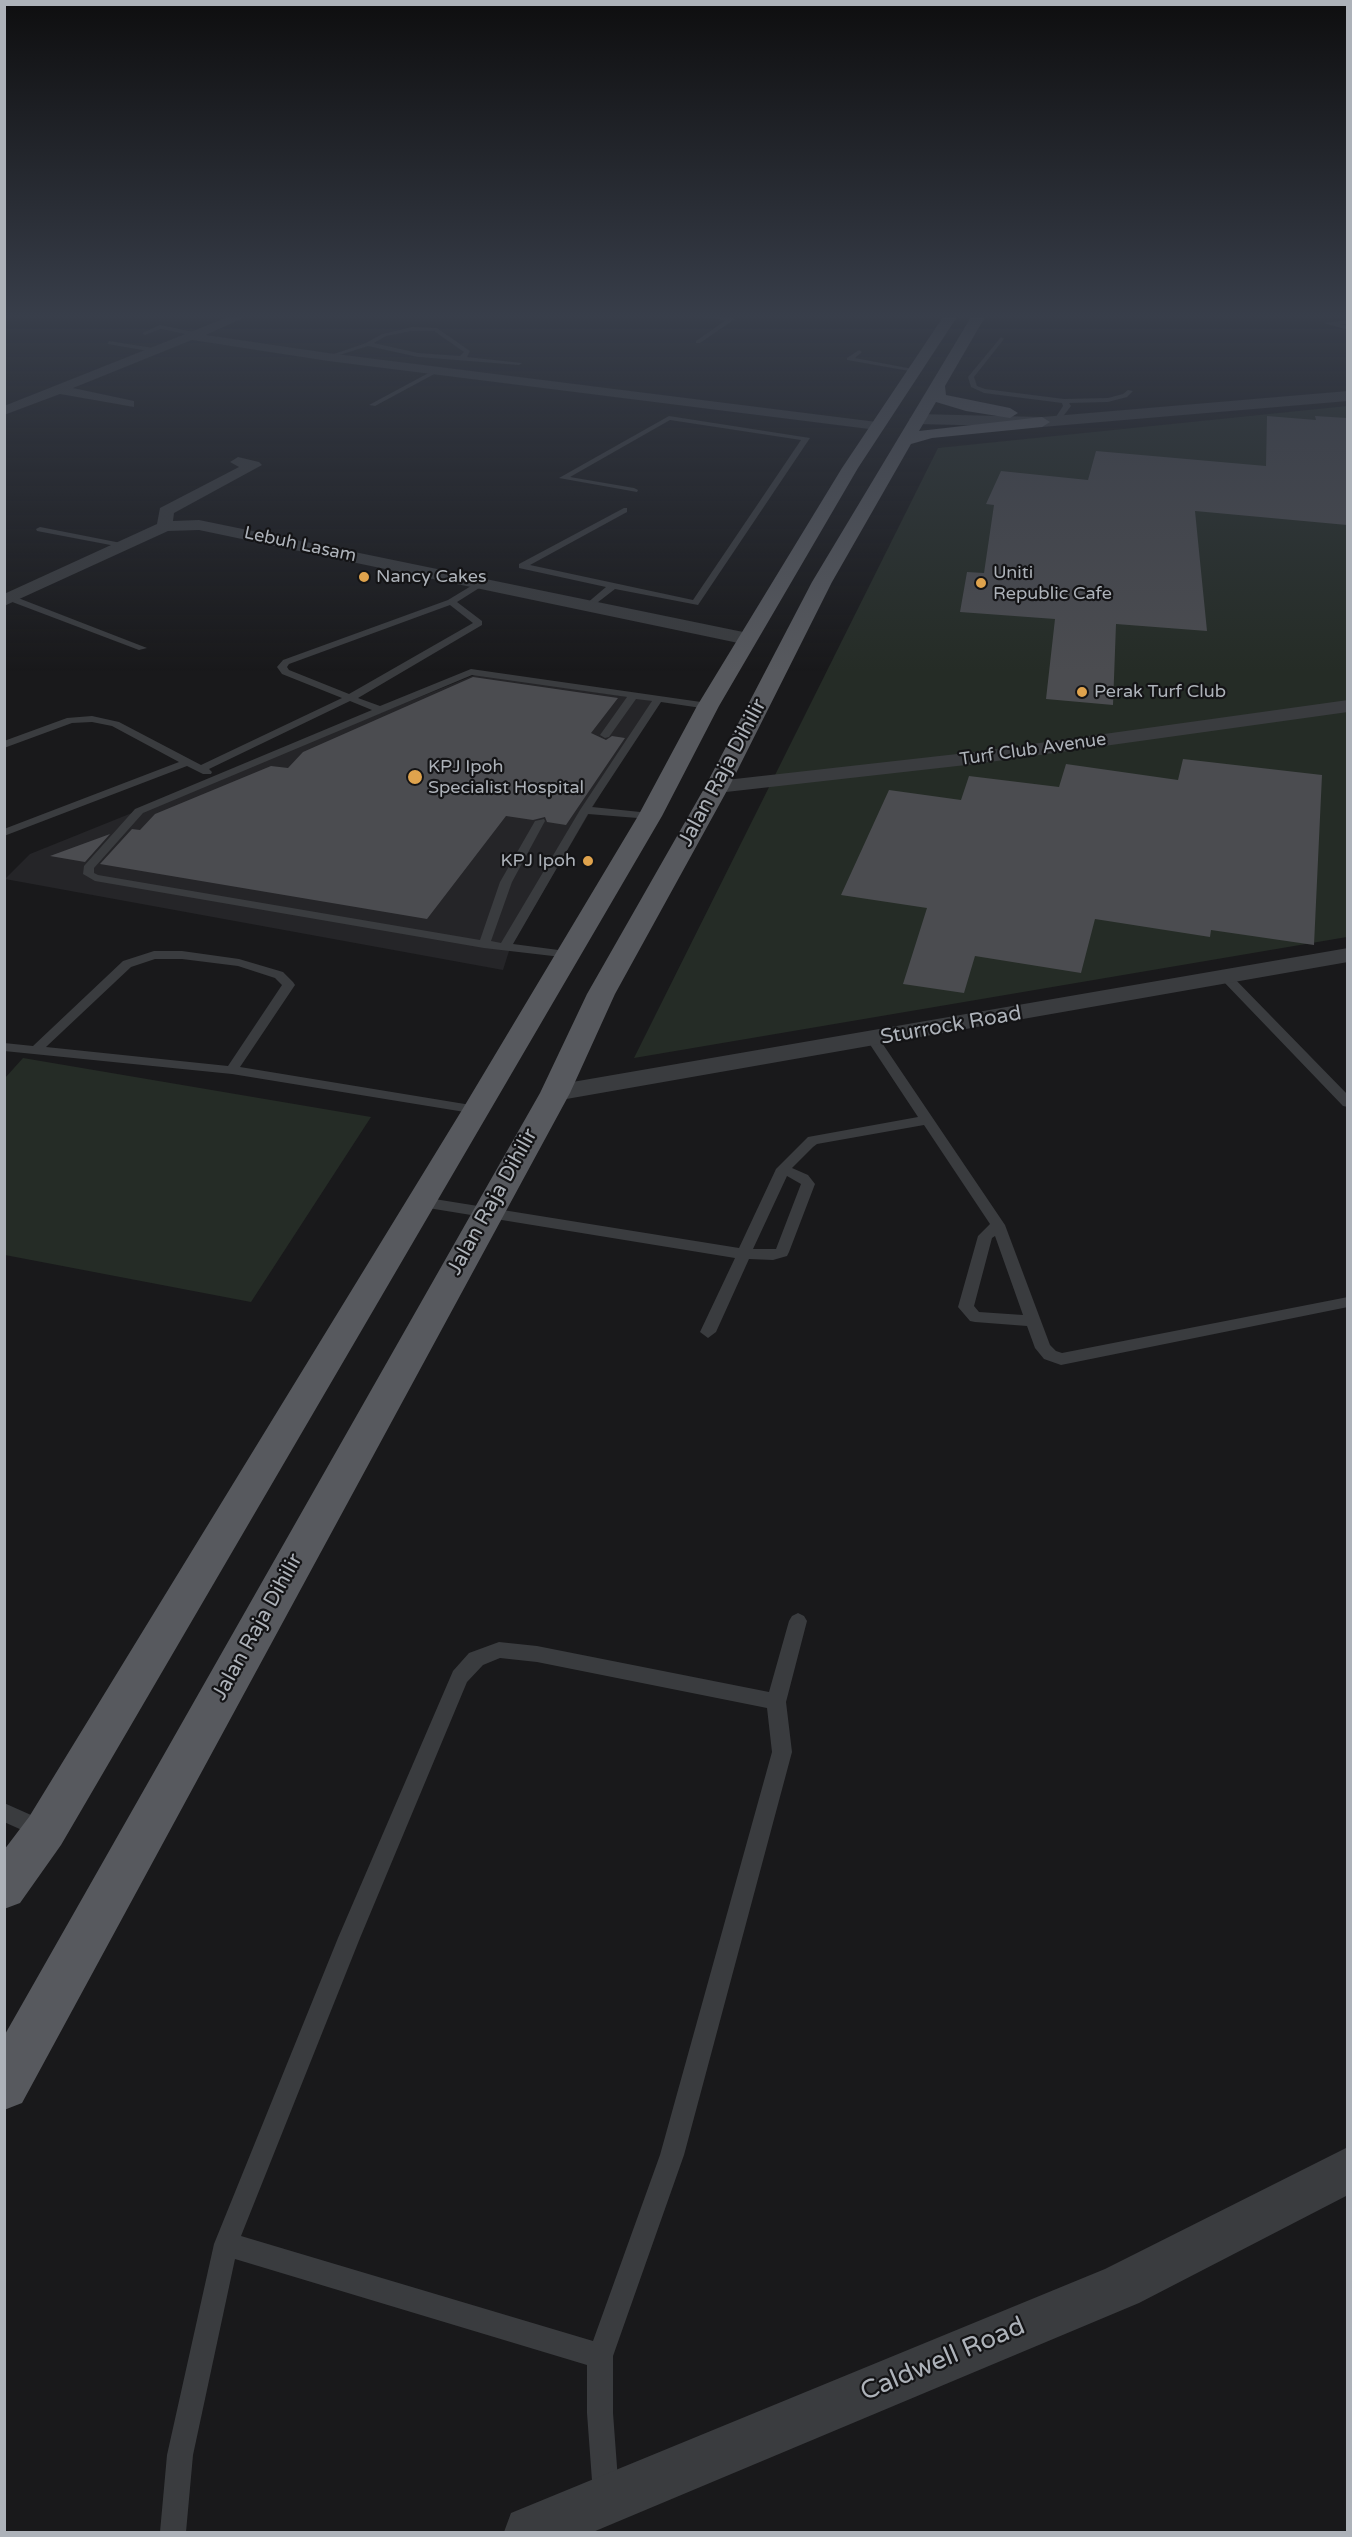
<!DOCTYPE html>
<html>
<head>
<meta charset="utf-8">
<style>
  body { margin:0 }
  #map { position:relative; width:1352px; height:2537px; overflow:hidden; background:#19191b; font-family:"Varela Round",sans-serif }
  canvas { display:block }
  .frame { position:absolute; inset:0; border:6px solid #adb2b9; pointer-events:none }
</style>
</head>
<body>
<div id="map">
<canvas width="1352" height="2537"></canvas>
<div class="frame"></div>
</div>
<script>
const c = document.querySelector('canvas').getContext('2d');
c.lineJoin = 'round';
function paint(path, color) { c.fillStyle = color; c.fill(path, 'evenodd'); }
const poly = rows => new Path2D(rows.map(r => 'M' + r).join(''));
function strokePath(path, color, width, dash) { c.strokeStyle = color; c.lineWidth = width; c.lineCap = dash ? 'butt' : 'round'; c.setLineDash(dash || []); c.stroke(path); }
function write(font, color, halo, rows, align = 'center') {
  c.font = font + ' "Varela Round",sans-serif'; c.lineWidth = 4.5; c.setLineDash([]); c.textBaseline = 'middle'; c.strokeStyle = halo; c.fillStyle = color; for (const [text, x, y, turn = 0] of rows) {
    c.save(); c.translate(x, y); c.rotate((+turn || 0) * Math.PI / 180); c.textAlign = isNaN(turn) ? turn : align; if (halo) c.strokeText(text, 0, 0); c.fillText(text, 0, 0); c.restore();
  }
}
const built = poly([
  [477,674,655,701,510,948,503,970,5,879,30,854]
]);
const green = poly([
  [1347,406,1347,937,634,1058,938,448],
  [23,1058,371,1117,251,1302,5,1255,5,1078]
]);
const building = poly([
  [1267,416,1316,420,1315,416,1347,418,1347,525,1195,511,1207,631,1116,624,1113,705,1046,699,1055,619,960,612,967,572,984,573,994,505,986,504,1001,471,1088,480,1096,451,1266,466],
  [473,677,618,698,591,733,606,740,612,736,625,738,566,825,547,822,545,817,533,820,506,816,427,919,100,864,132,829,140,830,155,814,271,766,288,768,303,752],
  [1183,759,1322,775,1314,945,1211,930,1210,937,1095,919,1081,973,975,956,964,993,903,984,927,908,841,895,889,790,961,800,969,776,1059,787,1066,764,1178,780],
  [110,834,85,862,50,856]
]);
const service = poly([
  [704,317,732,317,735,319,700,343,696,343,696,341,726,320,704,317],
  [1348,320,1348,324,1340,324,1348,326,1348,330,1324,323,1348,320],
  [160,325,194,332,197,334,194,336,161,329,145,335,142,333,160,325],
  [412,327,437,328,470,351,467,357,522,363,519,365,418,357,368,346,330,358,325,357,366,343,382,334,412,327],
  [412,331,434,331,464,352,460,356,418,353,374,343,386,336,412,331],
  [1001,337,1004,339,974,377,977,386,985,389,1064,399,1108,398,1123,394,1128,390,1133,391,1127,397,1108,402,1069,403,1071,406,1058,423,1052,423,1063,406,1062,403,984,393,971,387,968,377,1001,337],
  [109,341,154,348,157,350,154,352,107,344,109,341],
  [859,350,862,352,855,358,918,370,915,372,847,360,847,358,859,350],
  [436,369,438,372,375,406,369,405,436,369],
  [669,416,810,438,698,605,615,589,589,609,585,606,586,604,606,587,519,568,519,564,624,508,627,508,627,512,530,565,693,600,801,440,670,420,570,477,634,488,638,490,637,492,559,478,669,416],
  [40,527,121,543,125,545,121,547,37,531,36,529,40,527],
  [481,580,484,581,484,585,457,602,482,621,482,625,358,698,380,706,471,669,708,703,713,706,708,709,661,702,592,807,650,813,655,816,650,819,588,814,513,944,566,951,572,955,570,958,484,948,95,881,83,874,84,866,135,809,372,710,350,701,209,769,212,772,211,774,203,774,187,766,4,836,4,829,179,762,112,726,92,722,72,723,4,748,4,741,67,718,92,716,119,722,201,765,342,698,282,674,277,667,283,660,448,600,481,580],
  [450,605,473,623,349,694,289,670,287,667,289,664,450,605],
  [472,675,627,697,600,735,605,738,609,737,636,699,652,701,580,810,501,943,491,941,512,882,545,821,544,819,535,821,500,882,480,940,98,875,94,873,94,868,143,813,472,675],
  [7,596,13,596,147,648,139,650,7,600,7,596],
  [154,951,182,951,239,959,283,972,293,982,295,985,240,1067,477,1106,484,1110,477,1114,232,1074,4,1051,4,1043,33,1046,123,961,154,951],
  [155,959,182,959,238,966,275,978,282,985,228,1066,46,1047,131,967,155,959],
  [1226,973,1230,974,1348,1095,1348,1107,1343,1106,1222,980,1222,974,1226,973],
  [873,1036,878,1037,1005,1225,1050,1345,1056,1351,1062,1353,1348,1297,1348,1307,1061,1365,1044,1359,1035,1348,1027,1326,975,1322,970,1321,958,1307,978,1236,990,1224,924,1125,817,1144,813,1147,792,1168,808,1175,815,1184,789,1252,787,1256,773,1260,749,1259,716,1332,708,1338,700,1332,735,1258,422,1207,415,1202,422,1197,739,1248,776,1169,808,1137,918,1117,867,1040,873,1036],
  [787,1176,801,1184,776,1249,753,1249,787,1176],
  [995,1236,1023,1315,979,1312,974,1306,992,1238,995,1236],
  [798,1613,804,1616,807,1621,786,1702,792,1752,684,2155,613,2356,613,2413,619,2494,615,2503,606,2507,597,2503,593,2494,587,2413,587,2365,235,2259,193,2455,186,2532,160,2532,167,2455,214,2244,338,1938,453,1671,469,1653,499,1642,537,1646,769,1692,789,1621,792,1616,798,1613],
  [500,1658,537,1662,767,1708,772,1752,660,2155,593,2341,241,2236,360,1938,467,1682,483,1665,500,1658],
  [4,1803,49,1823,52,1830,49,1837,42,1839,4,1822,4,1803]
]);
const minor = poly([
  [228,317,245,317,206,335,328,353,877,422,884,426,877,430,328,361,192,340,73,388,134,401,134,407,60,394,4,415,4,406,228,317],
  [238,457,259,462,262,465,174,513,173,521,199,520,748,633,757,639,748,645,199,530,168,531,4,606,4,594,157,524,160,508,239,467,230,462,238,457],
  [1348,700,1348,712,975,764,717,793,710,791,706,787,710,783,717,781,975,752,1348,700],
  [1348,948,1348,962,555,1101,546,1099,542,1093,546,1087,555,1085,1348,948],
  [1348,2147,1348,2195,1139,2303,593,2532,504,2532,511,2513,1105,2269,1348,2147]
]);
const tertiary = poly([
  [1348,391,1348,401,1042,427,917,424,909,419,917,414,1042,417,1348,391]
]);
const primary = poly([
  [943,317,957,317,858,468,719,706,662,816,61,1845,20,1903,4,1909,4,1850,29,1817,462,1110,638,816,697,706,842,468,943,317],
  [971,317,985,317,945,386,946,395,1010,408,1018,413,1010,418,966,411,936,402,919,431,1042,417,1050,422,1042,427,932,438,911,444,832,582,729,787,615,994,570,1093,22,2103,4,2110,4,2036,540,1093,587,994,705,787,812,582,971,317]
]);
const markers = [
  [364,577,6,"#dfa34d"],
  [981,583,6,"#dfa34d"],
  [1082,692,6,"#dfa34d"],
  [415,777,8,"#dfa34d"],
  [588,861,6,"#dfa34d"]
];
const farStreetnames = [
  ["Lebuh Lasam",300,545,12],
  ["Turf Club Avenue",1033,750,-8]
];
const farPoinames = [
  ["Uniti",993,573],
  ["Republic Cafe",993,594],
  ["Nancy Cakes",376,577],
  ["Perak Turf Club",1094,692],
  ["KPJ Ipoh",428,767],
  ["Specialist Hospital",428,788],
  ["KPJ Ipoh",576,861,"right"]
];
const streetNames = [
  ["Jalan Raja Dihilir",723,773,-62],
  ["Sturrock Road",951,1026,-10],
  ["Jalan Raja Dihilir",493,1202,-61],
  ["Jalan Raja Dihilir",258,1627,-61]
];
const nearStreetnames = [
  ["Caldwell Road",943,2360,-23]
];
paint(built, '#252528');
paint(green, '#252c26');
paint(building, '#4b4c50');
paint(service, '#3a3c3f');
paint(minor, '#3a3c3f');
paint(tertiary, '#3a3c3f');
paint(primary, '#57595e');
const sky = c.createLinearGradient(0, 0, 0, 672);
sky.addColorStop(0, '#0e0e0f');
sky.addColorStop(0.47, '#383e4a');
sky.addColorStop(1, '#383e4a00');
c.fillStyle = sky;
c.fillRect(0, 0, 1352, 672);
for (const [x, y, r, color] of markers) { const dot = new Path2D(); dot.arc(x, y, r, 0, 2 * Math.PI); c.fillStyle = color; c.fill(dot); strokePath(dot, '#141416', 2); }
write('18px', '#adb2b9', '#141416', farStreetnames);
write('18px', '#adb2b9', '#141416', farPoinames, 'left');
write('21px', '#adb2b9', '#141416', streetNames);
write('26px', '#adb2b9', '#141416', nearStreetnames);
</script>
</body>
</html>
